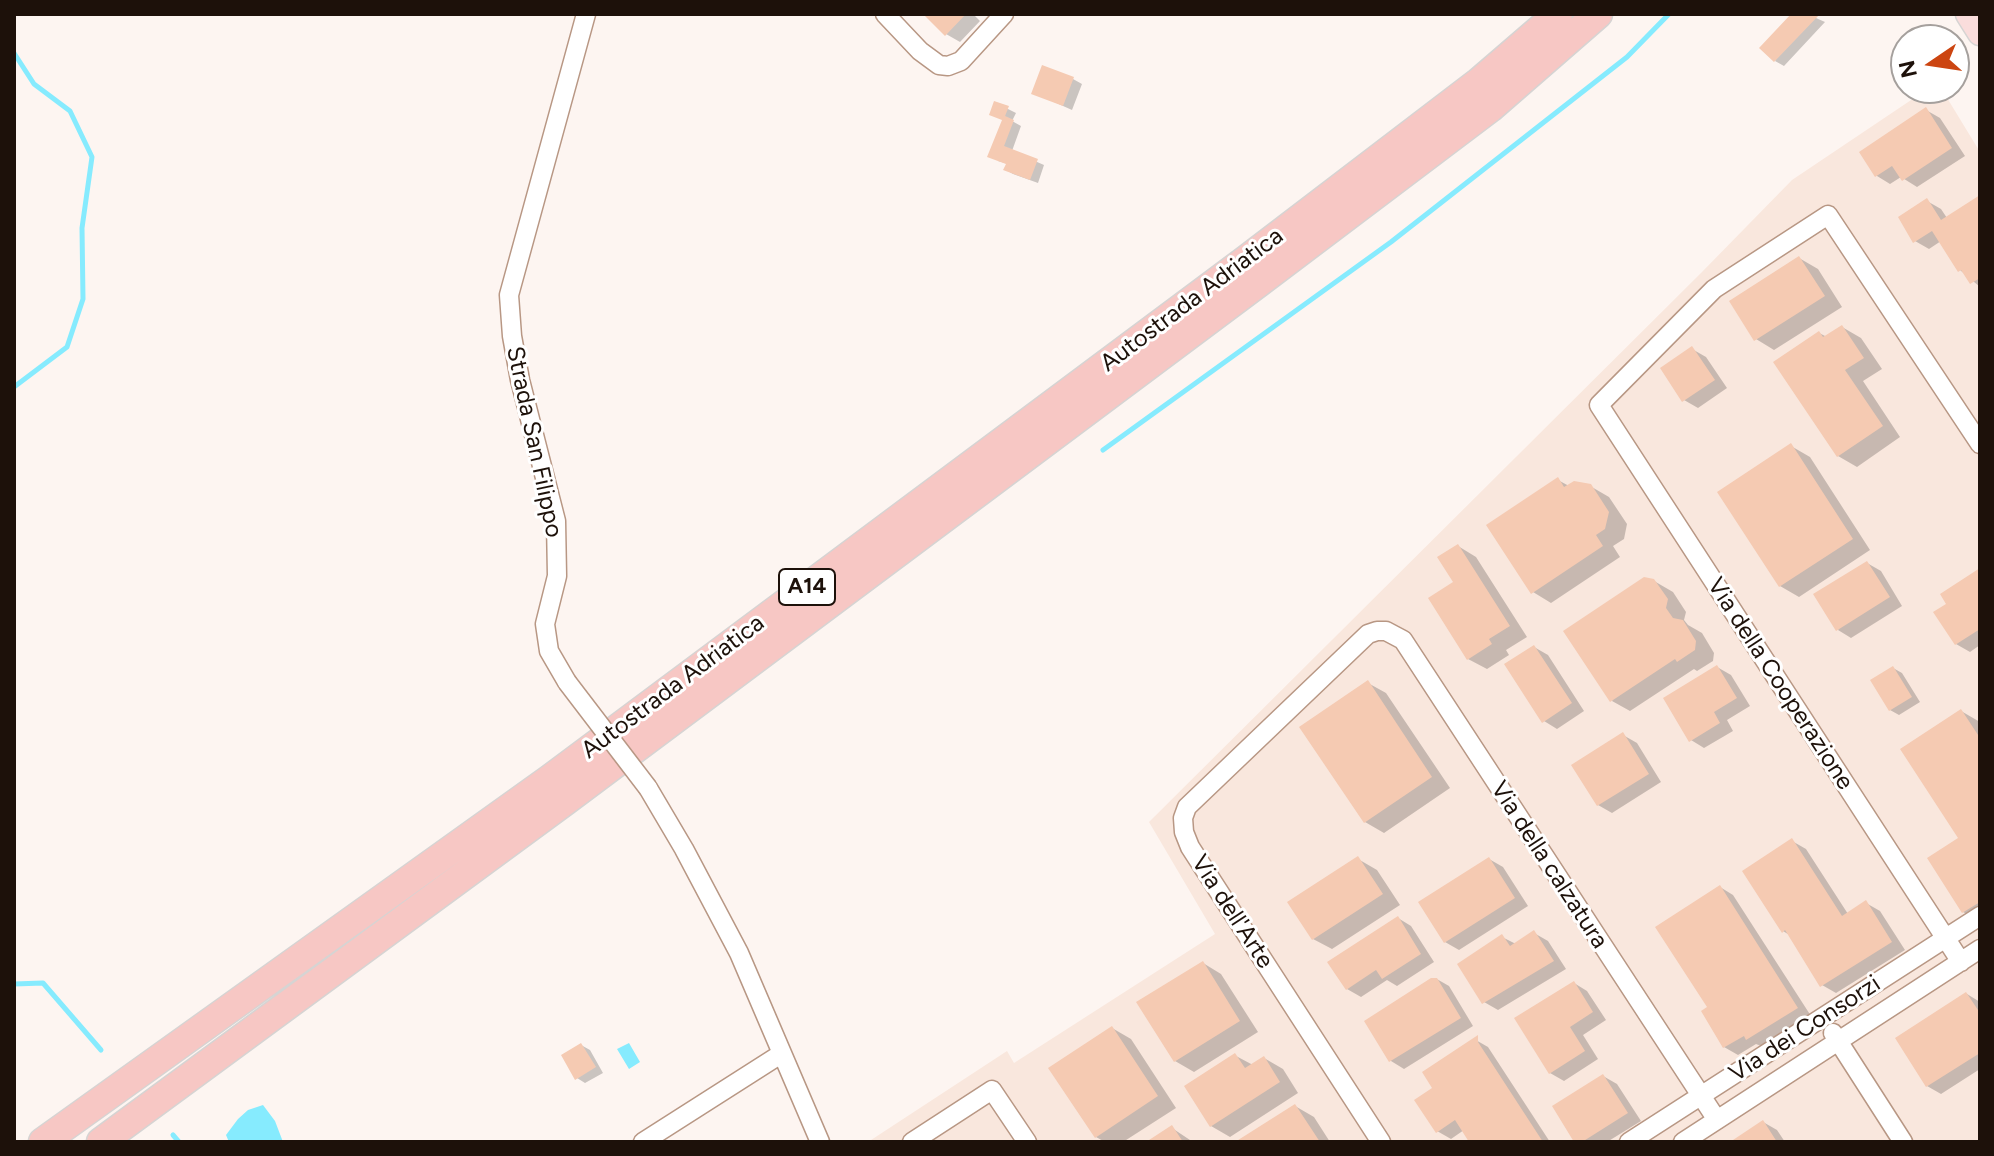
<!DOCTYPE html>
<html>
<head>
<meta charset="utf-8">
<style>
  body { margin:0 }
  #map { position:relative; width:1994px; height:1156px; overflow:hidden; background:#fdf5f1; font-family:Figtree,sans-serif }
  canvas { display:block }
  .frame { position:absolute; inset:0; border:16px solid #1d110a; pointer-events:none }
  .north { position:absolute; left:1890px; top:24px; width:80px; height:80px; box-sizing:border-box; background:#fff; border:2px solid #a5a09d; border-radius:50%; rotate:257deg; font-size:22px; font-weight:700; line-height:32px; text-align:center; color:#1d110a }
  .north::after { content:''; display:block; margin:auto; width:28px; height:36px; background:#cc4511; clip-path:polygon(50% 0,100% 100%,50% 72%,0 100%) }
</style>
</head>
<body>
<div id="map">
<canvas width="1994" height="1156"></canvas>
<div class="frame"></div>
<div class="north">N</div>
</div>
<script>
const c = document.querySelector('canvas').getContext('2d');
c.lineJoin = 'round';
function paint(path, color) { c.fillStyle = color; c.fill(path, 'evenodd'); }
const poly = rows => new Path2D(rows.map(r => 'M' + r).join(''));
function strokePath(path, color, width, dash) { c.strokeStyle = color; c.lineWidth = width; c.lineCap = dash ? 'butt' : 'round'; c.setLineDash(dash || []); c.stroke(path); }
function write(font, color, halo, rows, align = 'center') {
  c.font = font + ' Figtree,sans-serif'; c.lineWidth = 6; c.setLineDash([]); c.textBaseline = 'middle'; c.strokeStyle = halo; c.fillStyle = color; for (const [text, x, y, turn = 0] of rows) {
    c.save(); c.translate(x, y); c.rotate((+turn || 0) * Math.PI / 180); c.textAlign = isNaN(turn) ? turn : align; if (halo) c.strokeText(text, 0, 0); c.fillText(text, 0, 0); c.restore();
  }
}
const built = poly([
  [1929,88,1941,88,1980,152,1980,1142,868,1142,1007,1051,1014,1063,1215,934,1149,822,1701,273,1792,180]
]);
const water = poly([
  [629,1043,640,1062,629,1069,617,1049],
  [263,1105,275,1121,283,1142,229,1142,226,1135,238,1119,248,1110]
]);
const shadow = poly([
  [926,14,977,14,975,16,980,21,960,42,946,34],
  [1794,14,1807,14,1825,22,1784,66,1775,61],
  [1073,79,1082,84,1072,110,1034,93],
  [996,103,1016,113,1012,121,1021,126,1012,151,1044,165,1038,183,1013,174,1006,170,1008,164,998,161,1004,120],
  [1926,110,1940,118,1965,156,1917,187,1901,177,1890,184,1877,176,1861,152],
  [1980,197,1980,287,1960,270,1941,241,1929,249,1915,241,1927,201,1941,209,1947,218],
  [1799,258,1818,269,1842,307,1774,350,1756,339],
  [1842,327,1861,338,1882,369,1863,381,1900,437,1857,467,1838,456,1819,333,1827,337],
  [1692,349,1706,357,1727,388,1698,408,1684,400],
  [1791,446,1810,457,1870,550,1799,597,1780,586],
  [1558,480,1569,486,1590,486,1609,497,1627,524,1624,539,1613,546,1620,557,1551,603,1533,592],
  [1458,546,1476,557,1527,637,1506,650,1509,655,1487,669,1468,659,1456,583],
  [1867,563,1881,571,1902,606,1851,638,1838,630],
  [1980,571,1980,645,1970,652,1956,644,1948,604],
  [1654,581,1673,592,1686,612,1684,620,1688,625,1702,633,1714,653,1713,661,1697,671,1694,669,1630,711,1612,701],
  [1534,647,1548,655,1584,711,1557,729,1544,721],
  [1717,667,1731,675,1750,706,1727,720,1733,731,1704,748,1691,740],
  [1893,668,1902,673,1920,702,1899,715,1890,710],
  [1368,683,1386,693,1450,788,1384,833,1365,822],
  [1961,711,1980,722,1980,921,1963,912,1960,839],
  [1623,735,1637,743,1661,782,1612,813,1598,805],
  [1792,841,1806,849,1848,914,1866,903,1880,911,1905,950,1836,993,1822,985,1791,936,1783,931],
  [1358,859,1377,870,1400,905,1332,949,1313,939],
  [1489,859,1503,867,1528,906,1459,950,1445,942],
  [1720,887,1733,895,1811,1016,1761,1046,1756,1044,1738,1055,1724,1047,1710,1007],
  [1398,918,1411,926,1434,962,1397,986,1387,980,1361,997,1347,989],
  [1534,933,1548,941,1566,969,1498,1010,1484,1002,1502,937,1516,944],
  [1203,963,1221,974,1258,1032,1194,1072,1175,1061],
  [1435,978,1449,986,1473,1026,1404,1069,1391,1061,1366,1022],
  [1574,983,1587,991,1606,1020,1583,1035,1598,1059,1564,1081,1550,1073],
  [1967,994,1980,1002,1980,1069,1941,1094,1927,1086],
  [1112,1028,1131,1039,1176,1108,1123,1142,1105,1142,1096,1137],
  [1474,1039,1488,1047,1550,1142,1472,1142,1464,1130,1451,1139,1437,1131,1435,1088],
  [581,1045,590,1050,603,1073,585,1083,577,1078],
  [1236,1056,1253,1065,1264,1058,1283,1069,1298,1093,1230,1137,1211,1126],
  [1603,1076,1617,1084,1641,1121,1607,1142,1577,1142],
  [1295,1106,1314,1117,1330,1142,1239,1142],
  [1763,1122,1777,1130,1785,1142,1748,1142],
  [1172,1128,1193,1142,1150,1142]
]);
const stream = poly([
  [14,53,34,84,70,111,92,157,82,228,83,299,67,347,14,387],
  [1103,450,1391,242,1627,57,1669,14],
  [14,984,43,983,101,1050],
  [173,1135,179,1142]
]);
const building = poly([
  [923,14,966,14,945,36],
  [1791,14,1820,14,1774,62,1759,48],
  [1042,65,1074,77,1063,106,1031,94],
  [994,101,1009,106,1005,116,1014,120,1004,146,1038,159,1030,180,1003,170,1006,164,987,157,1002,120,989,115],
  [1926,107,1952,148,1902,181,1892,166,1875,177,1859,152],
  [1980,195,1980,278,1970,284,1961,270,1958,272,1932,231,1913,243,1898,217,1927,198,1941,220],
  [1799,256,1825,296,1754,341,1729,301],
  [1842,325,1864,358,1845,370,1883,426,1837,457,1773,362,1819,331,1823,337],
  [1692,346,1715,380,1682,402,1660,368],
  [1791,443,1853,539,1779,587,1717,492],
  [1558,477,1564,487,1574,481,1591,484,1609,512,1605,529,1596,535,1603,546,1531,594,1486,525],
  [1458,544,1510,626,1489,639,1492,644,1467,660,1428,598,1453,582,1437,557],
  [1867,561,1890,597,1836,631,1813,594],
  [1980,568,1980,629,1955,645,1933,612,1946,604,1940,594],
  [1644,577,1654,579,1668,599,1666,608,1673,618,1683,620,1696,641,1695,650,1677,662,1675,659,1610,702,1563,631],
  [1534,645,1572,703,1542,723,1504,664],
  [1717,665,1737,698,1714,712,1720,723,1689,742,1663,698],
  [1893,666,1912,697,1889,711,1870,680],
  [1368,680,1432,777,1364,823,1299,727],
  [1961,709,1980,738,1980,902,1962,913,1927,858,1958,838,1900,749],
  [1623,732,1649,774,1597,806,1571,765],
  [1792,838,1842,916,1866,900,1892,942,1820,987,1785,930,1782,933,1742,871],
  [1358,856,1383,894,1312,940,1287,902],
  [1489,857,1515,898,1444,943,1418,902],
  [1720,885,1798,1008,1746,1040,1744,1036,1723,1048,1701,1011,1707,1007,1655,927],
  [1398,916,1421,954,1382,979,1376,970,1346,990,1327,962],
  [1534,930,1554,961,1482,1004,1457,964,1502,934,1510,946],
  [1203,961,1240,1021,1174,1062,1136,1002],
  [1431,978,1437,978,1461,1018,1389,1062,1364,1021],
  [1574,981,1593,1012,1570,1027,1585,1051,1549,1074,1514,1018],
  [1966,992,1980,1013,1980,1053,1926,1087,1895,1038],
  [1112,1026,1158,1096,1095,1138,1048,1068],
  [1478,1035,1478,1042,1543,1142,1469,1142,1455,1120,1436,1133,1414,1100,1432,1088,1422,1072],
  [581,1043,596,1067,575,1080,561,1055],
  [1235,1053,1245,1068,1264,1056,1280,1082,1210,1127,1184,1086],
  [1603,1074,1628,1113,1582,1142,1574,1142,1552,1106],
  [1295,1104,1320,1142,1235,1142],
  [1763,1120,1777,1142,1730,1142],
  [1172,1125,1183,1142,1146,1142]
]);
const minor = poly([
  [885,14,920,51,939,65,948,66,961,61,1004,14],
  [567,682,549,651,545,624,557,576,556,521,520,380,512,336,509,295,586,14],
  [648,788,684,849,739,953,820,1142],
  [1961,962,1599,405,1714,289,1828,215,1980,444],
  [1833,1033,1903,1142],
  [643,1142,781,1054],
  [912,1142,992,1090,1027,1142],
  [1381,1142,1190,847,1184,832,1183,818,1187,807,1368,634,1377,631,1386,631,1403,640,1717,1120],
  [1629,1142,1980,916],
  [1683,1142,1980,949]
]);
const major = poly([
  [1968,14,1980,33]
]);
const highway = poly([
  [43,1142,550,779,1246,260,1479,82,1558,14],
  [101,1142,565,801,1258,283,1490,108,1598,14]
]);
const minorBridge = poly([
  [567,682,648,788]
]);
const shields = [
  [807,587,56]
];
const shieldNames = [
  ["A14",807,587]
];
const streetNames = [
  ["Autostrada Adriatica",1192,300,-37],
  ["Strada San Filippo",534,442,78],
  ["Via della Cooperazione",1780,684,57],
  ["Autostrada Adriatica",673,687,-37],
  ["Via della calzatura",1549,865,57],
  ["Via dell'Arte",1232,912,57],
  ["Via dei Consorzi",1805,1029,-33]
];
paint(built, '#f9e7dd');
paint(water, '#86ebfe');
paint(shadow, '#0003');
strokePath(stream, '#86ebfe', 5);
paint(building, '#f5cab2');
strokePath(minor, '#b89784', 21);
strokePath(major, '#d6d4d3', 27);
strokePath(highway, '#d6d4d3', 31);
strokePath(minor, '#fff', 18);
strokePath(major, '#fadddc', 24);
strokePath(highway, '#f7c7c4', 28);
strokePath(minorBridge, '#b89784', 21, []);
strokePath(minorBridge, '#fff', 18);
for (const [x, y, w] of shields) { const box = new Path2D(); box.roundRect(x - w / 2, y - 18, w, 36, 6); c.fillStyle = '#fff'; c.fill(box); strokePath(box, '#1d110a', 2); }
write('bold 22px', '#1d110a', null, shieldNames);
write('24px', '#1d110a', '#fff', streetNames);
</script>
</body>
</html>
